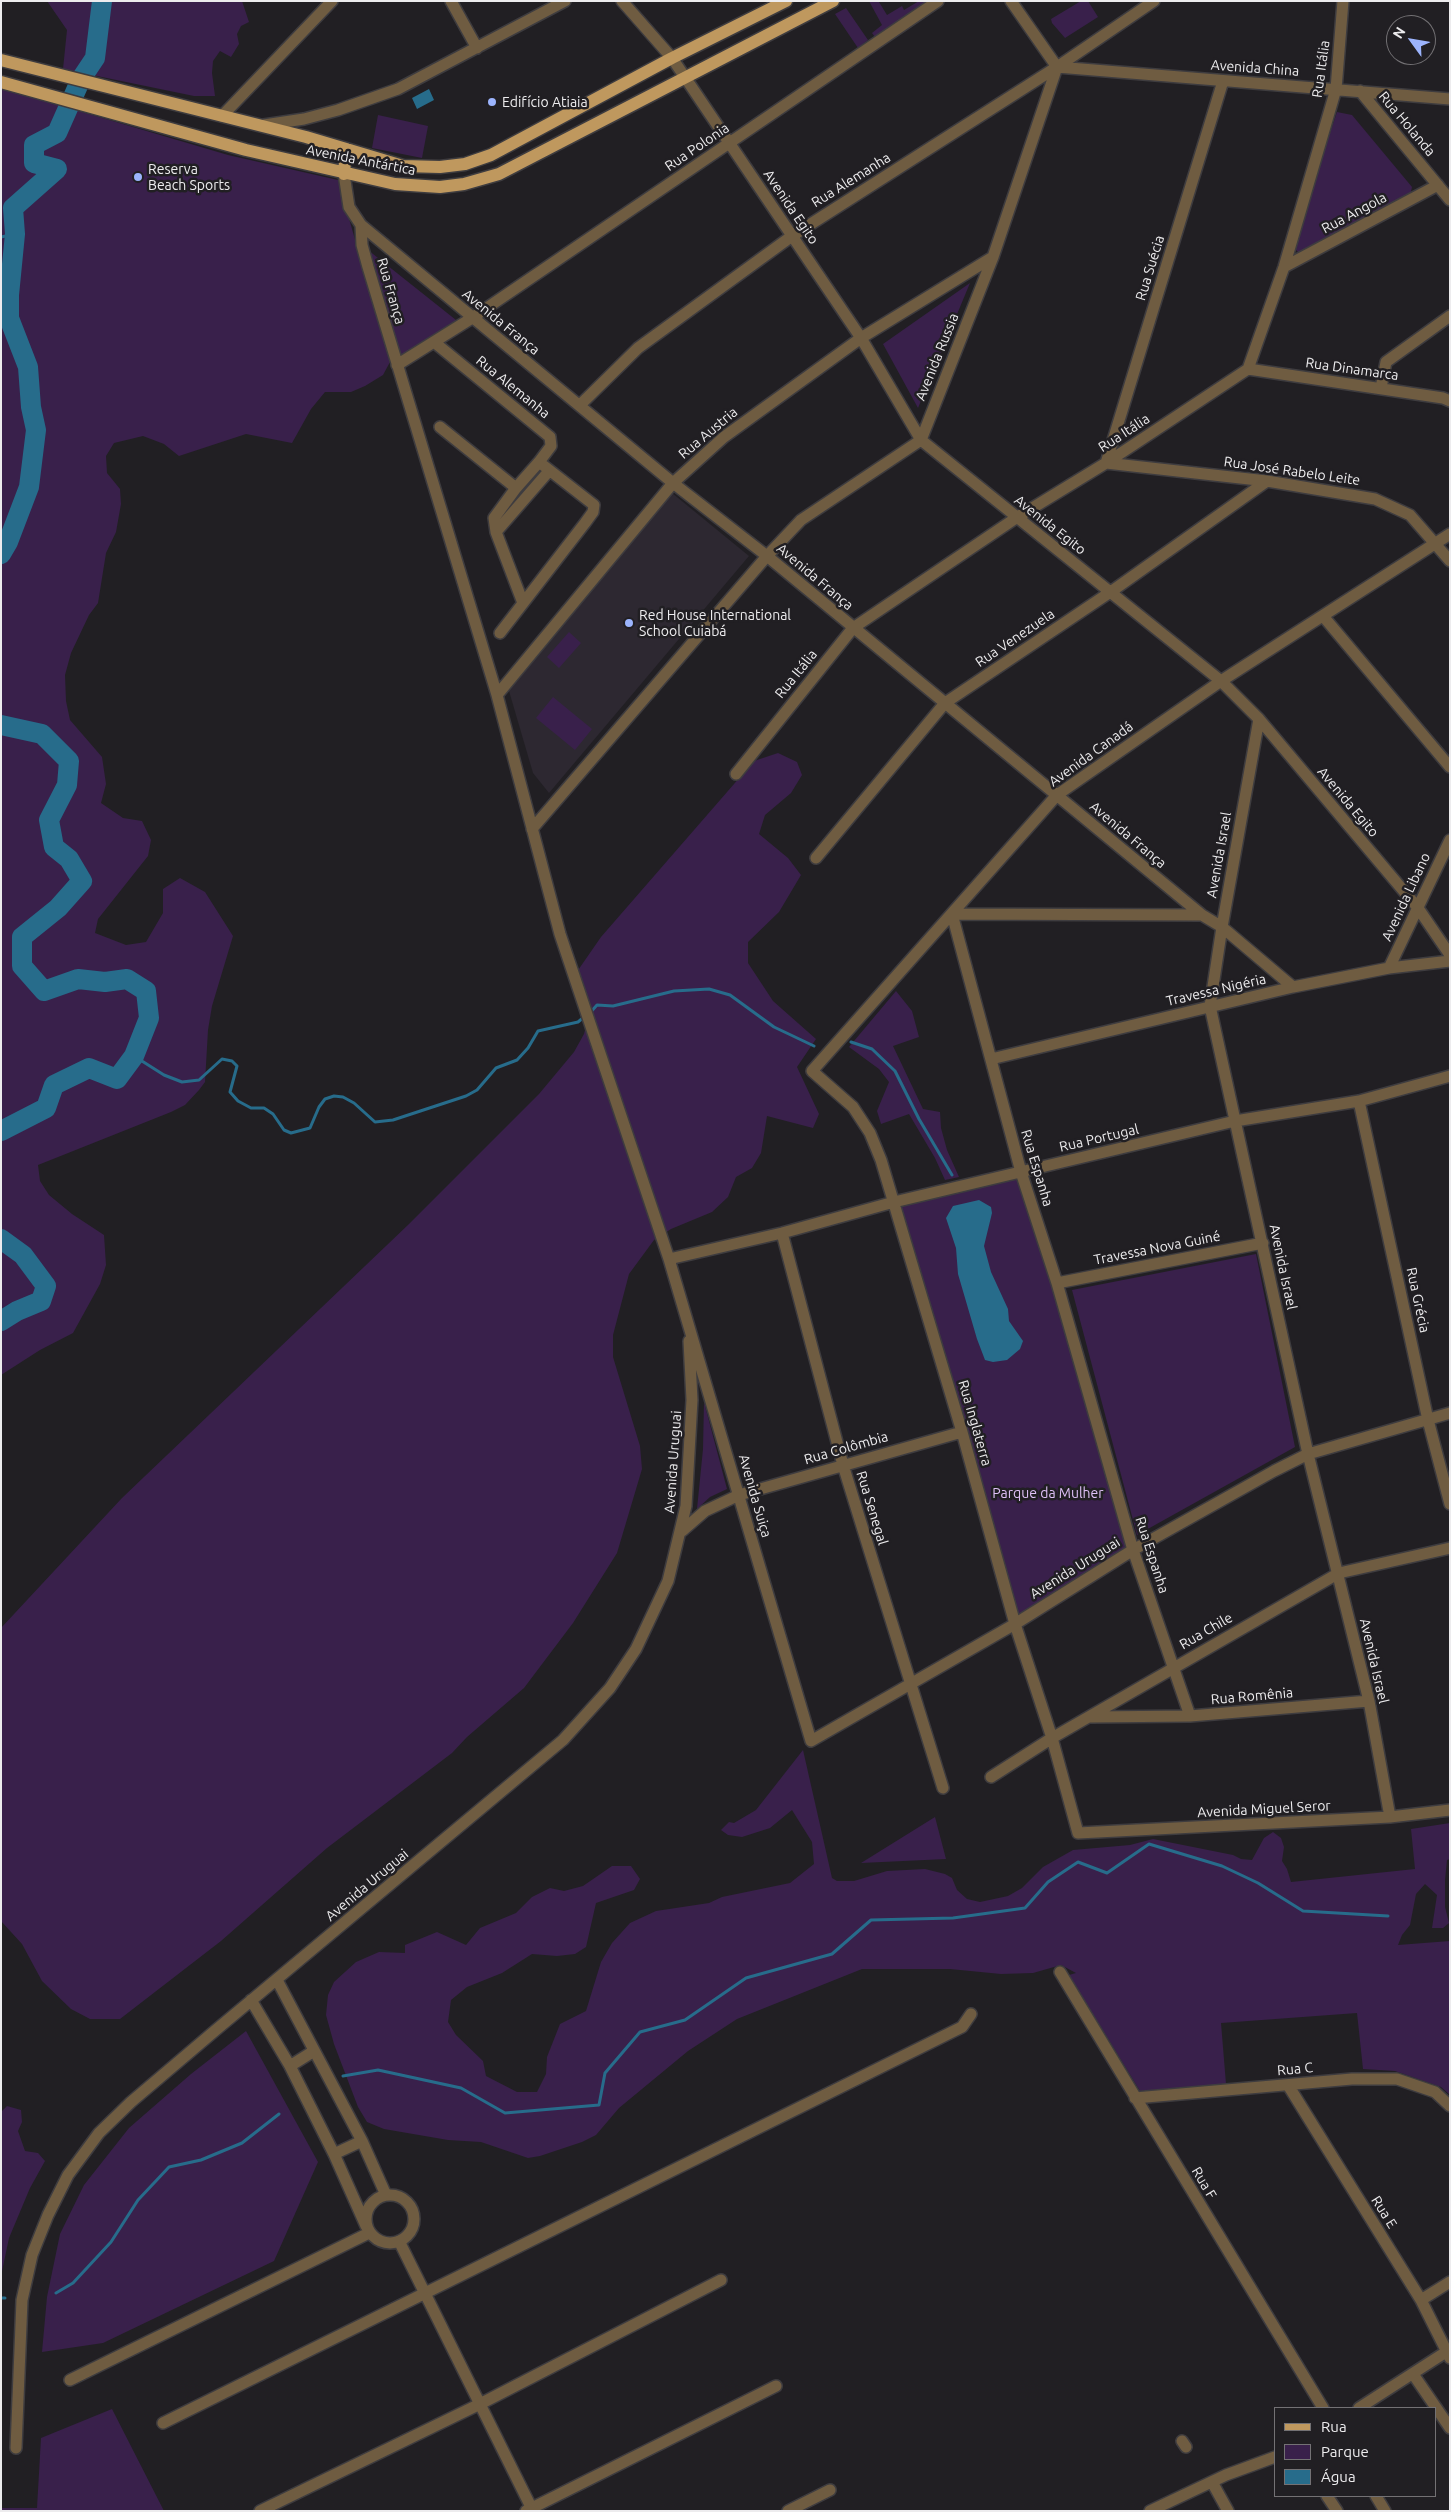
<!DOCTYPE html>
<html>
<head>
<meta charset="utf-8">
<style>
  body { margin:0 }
  #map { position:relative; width:1451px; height:2512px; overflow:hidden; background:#211f23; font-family:Ubuntu,sans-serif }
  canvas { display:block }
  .frame { position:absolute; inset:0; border:2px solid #edecee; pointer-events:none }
  .legend { position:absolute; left:1274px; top:2407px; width:162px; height:90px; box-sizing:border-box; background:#211f23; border:1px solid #737174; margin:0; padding:6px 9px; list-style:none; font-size:15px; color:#edecee }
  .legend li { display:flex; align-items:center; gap:10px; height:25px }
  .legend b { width:25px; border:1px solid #737174 }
  .north { position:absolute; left:1386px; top:15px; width:50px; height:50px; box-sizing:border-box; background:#211f23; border:1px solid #737174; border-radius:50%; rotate:302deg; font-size:14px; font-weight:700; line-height:20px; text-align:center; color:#edecee }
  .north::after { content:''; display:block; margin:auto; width:18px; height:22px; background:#9cb4fd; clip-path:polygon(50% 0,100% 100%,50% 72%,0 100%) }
</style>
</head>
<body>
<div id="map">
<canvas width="1451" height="2512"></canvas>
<div class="frame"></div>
<ul class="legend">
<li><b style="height:6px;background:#bf985e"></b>Rua</li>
<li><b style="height:14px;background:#39204b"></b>Parque</li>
<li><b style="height:14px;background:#276c8b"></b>Água</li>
</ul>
<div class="north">N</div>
</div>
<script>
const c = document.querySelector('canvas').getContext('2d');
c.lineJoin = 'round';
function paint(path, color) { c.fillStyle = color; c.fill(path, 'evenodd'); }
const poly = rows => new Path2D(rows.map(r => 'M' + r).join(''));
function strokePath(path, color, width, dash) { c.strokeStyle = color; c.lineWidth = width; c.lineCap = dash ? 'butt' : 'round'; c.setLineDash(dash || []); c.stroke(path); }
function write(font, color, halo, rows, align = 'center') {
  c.font = font + ' Ubuntu,sans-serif'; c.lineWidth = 5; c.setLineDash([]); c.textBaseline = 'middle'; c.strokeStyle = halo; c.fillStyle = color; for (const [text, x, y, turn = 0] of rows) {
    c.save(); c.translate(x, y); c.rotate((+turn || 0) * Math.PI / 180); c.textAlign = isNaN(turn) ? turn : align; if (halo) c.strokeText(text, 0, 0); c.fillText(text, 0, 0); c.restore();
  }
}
const built = poly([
  [672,493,749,556,549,793,533,773,509,691]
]);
const green = poly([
  [47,1,242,1,249,22,241,26,237,34,239,44,231,57,220,51,213,61,212,73,215,96,194,96,63,69,67,30],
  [869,1,880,1,879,2,887,15,902,6,904,10,919,1,931,1,875,37,872,33,882,25],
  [1081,1,1088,1,1098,17,1065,38,1052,23,1051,19],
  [846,8,868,40,858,48,835,14],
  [1,88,228,155,338,180,390,362,383,375,365,386,351,392,325,392,311,409,292,443,246,434,179,456,164,444,143,436,114,443,106,456,107,473,120,489,121,504,116,532,106,553,98,603,89,615,71,653,65,675,66,701,70,720,102,757,106,784,101,803,123,818,142,821,151,840,148,856,98,919,95,933,126,945,146,942,163,913,163,889,180,878,205,892,233,936,212,1006,208,1030,205,1082,199,1090,185,1105,171,1112,38,1165,40,1181,49,1195,72,1214,104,1235,106,1265,100,1284,73,1333,40,1350,1,1375],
  [1337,112,1352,115,1412,187,1410,196,1300,254,1292,246],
  [378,115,428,126,422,158,372,148],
  [368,250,456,320,454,326,401,357],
  [970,283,918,408,883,344],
  [569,632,581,643,559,668,547,657],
  [553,697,592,729,575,750,536,718],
  [778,753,797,762,802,775,791,793,765,815,759,834,788,858,801,875,779,912,748,942,748,963,773,1001,816,1039,797,1067,819,1114,813,1128,767,1116,761,1153,752,1168,736,1177,728,1197,712,1212,671,1229,654,1240,629,1274,613,1335,613,1357,640,1446,642,1469,617,1553,573,1623,524,1688,467,1737,452,1753,327,1848,221,1941,120,2019,90,2019,71,2009,42,1981,22,1944,1,1921,1,1628,122,1498,409,1224,539,1094,574,1052,584,1034,589,1014,574,976,601,937,754,761],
  [896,991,912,1011,919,1037,893,1046,923,1109,940,1112,941,1128,947,1150,959,1177,945,1180,935,1158,909,1114,881,1124,877,1111,889,1082,879,1069,849,1047],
  [1020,1178,1130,1549,1018,1617,899,1205],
  [1256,1254,1295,1447,1137,1535,1072,1290],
  [704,1402,727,1489,710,1497,697,1509,703,1449],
  [803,1750,832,1878,837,1881,854,1881,887,1871,925,1869,945,1874,952,1878,957,1890,967,1899,980,1902,1008,1896,1022,1888,1043,1867,1073,1850,1130,1845,1153,1839,1233,1855,1241,1859,1252,1860,1264,1838,1273,1832,1281,1838,1284,1847,1282,1861,1287,1869,1291,1882,1415,1869,1411,1829,1450,1823,1450,1859,1447,1860,1445,1880,1445,1907,1449,1923,1443,1928,1432,1928,1437,1895,1425,1884,1416,1894,1410,1925,1402,1935,1398,1945,1450,1941,1450,2095,1441,2087,1395,2071,1363,2069,1357,2013,1221,2023,1226,2084,1140,2091,1069,1975,1076,1973,1061,1965,1033,1973,1001,1974,950,1969,862,1969,737,2019,688,2051,619,2108,596,2135,582,2142,540,2156,528,2158,481,2142,448,2140,384,2129,367,2122,358,2107,334,2044,326,2015,328,1995,334,1982,356,1962,379,1952,405,1953,405,1945,437,1932,466,1945,480,1928,516,1913,532,1897,550,1888,564,1891,583,1886,612,1866,631,1866,640,1879,634,1890,596,1903,586,1947,575,1954,557,1956,532,1954,502,1973,467,1987,451,2000,448,2022,456,2035,483,2061,486,2076,517,2092,537,2092,546,2074,547,2057,560,2024,586,2011,601,1962,612,1943,630,1923,656,1911,709,1903,722,1897,790,1883,814,1864,812,1842,792,1810,770,1828,742,1837,728,1835,721,1830,729,1822,734,1823,756,1810],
  [935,1817,946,1859,861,1863],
  [246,2031,318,2162,274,2261,103,2343,42,2352,47,2297,60,2234,84,2185,129,2128,191,2074],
  [7,2106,21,2110,22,2122,18,2131,25,2151,38,2153,45,2161,30,2188,9,2238,1,2276,1,2112],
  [112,2409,164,2511,1,2511,1,2508,37,2508,41,2438]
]);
const water = poly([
  [429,89,434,100,417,109,412,98],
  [979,1200,991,1207,992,1213,984,1246,991,1272,1008,1309,1009,1321,1023,1341,1020,1349,1007,1360,993,1362,985,1360,977,1339,958,1274,956,1248,946,1218,953,1206]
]);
const stream = poly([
  [1,237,15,234],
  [589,1014,597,1005,613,1006,674,991,709,989,730,995,774,1027,814,1046],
  [851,1042,872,1049,895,1071,919,1119,952,1175],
  [134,1056,164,1075,182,1082,199,1080,222,1059,232,1061,237,1066,230,1092,238,1101,251,1108,264,1108,273,1114,284,1130,291,1133,310,1128,319,1107,325,1099,334,1096,343,1097,354,1103,375,1122,393,1120,466,1096,477,1090,496,1068,517,1060,528,1048,538,1031,578,1022,584,1017],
  [343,2076,378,2070,461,2088,505,2113,599,2105,605,2073,640,2032,685,2020,746,1978,832,1954,871,1920,953,1918,1025,1908,1048,1882,1078,1862,1107,1873,1149,1844,1222,1866,1258,1883,1303,1911,1388,1916],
  [56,2293,73,2283,111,2242,138,2200,169,2167,201,2160,242,2143,279,2114],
  [1,2298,5,2298]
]);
const river = poly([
  [1,554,8,542,29,487,36,430,31,407,28,367,9,318,9,295,15,234,13,208,57,169,34,163,34,145,57,133,81,79,95,58,102,1],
  [1,725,42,734,69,761,67,785,49,820,54,847,69,859,82,881,58,908,22,937,22,966,44,991,78,979,105,982,127,979,146,991,149,1018,134,1056,117,1079,89,1068,54,1085,46,1108,1,1131],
  [1,1239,23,1255,46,1286,41,1301,17,1311,1,1321]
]);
const minor = poly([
  [451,1,477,48],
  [622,1,672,58,861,338,921,440,1221,681,1259,719,1418,908,1450,955],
  [1057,67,1450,99],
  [1223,81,1106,463,1267,481,1375,499,1410,515,1450,561],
  [1360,91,1450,200],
  [222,116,332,1],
  [264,125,304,119,338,110,398,89,565,1],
  [344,174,349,207,361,225,673,483,767,556,1202,915,1222,927,1293,987],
  [361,225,362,245,368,267,497,695,560,934,669,1259,811,1741,1015,1624,1133,1550,1274,1471,1308,1454,1450,1413],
  [1284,267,1438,185],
  [434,342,550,437,551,446,539,462,594,505,593,512,585,523,500,633],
  [397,365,472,318,938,1],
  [1248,369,1443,398,1450,401],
  [1381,388,1386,362,1450,316],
  [580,405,638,348,792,236,1057,67,1154,1],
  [440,427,516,488],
  [496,532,549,471],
  [1450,534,1221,681,1057,795,812,1071,853,1107,870,1133,881,1160,962,1432,1015,1624,1052,1738,1078,1833,1390,1817,1450,1810],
  [523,603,496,532,494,518,516,488,539,462],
  [1323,616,1450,767],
  [497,695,673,483,724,437,861,338,993,257],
  [1259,719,1222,927,1210,1006,1308,1454,1369,1701,1390,1817],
  [736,774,853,628,1016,518,1106,463,1248,369,1284,267,1336,89,1343,1],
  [532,829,767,556,801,520,921,440,993,257,1057,67,1011,1],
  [816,858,945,703,1112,591,1267,481],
  [952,914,1021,1172,1057,1283,1133,1550,1190,1716,1369,1701],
  [952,914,1202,915],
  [1389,968,1450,840],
  [991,1059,1293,987,1389,968,1450,961],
  [1359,1101,1428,1420,1450,1504],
  [782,1233,843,1465,943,1788],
  [669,1259,782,1233,894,1202,1235,1121,1359,1101,1450,1076],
  [1057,1283,1263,1243],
  [682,1531,705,1511,739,1495,962,1432],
  [1092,1717,1190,1716],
  [991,1777,1052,1738,1339,1573,1450,1548],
  [1060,1972,1323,2408],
  [277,1980,362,2141,386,2195],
  [251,2000,290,2066,334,2154,366,2226],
  [290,2066,314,2051],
  [1288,2085,1421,2300,1450,2358],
  [1135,2098,1352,2079,1397,2079,1435,2092,1450,2106],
  [334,2154,362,2141],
  '366 2219a24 24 0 1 1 48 0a24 24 0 1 1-48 0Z',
  [399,2241,533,2511],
  [1421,2300,1450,2282],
  [1413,2374,1450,2428],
  [70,2380,369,2233],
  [1359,2408,1446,2352],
  [163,2423,962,2027,971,2014],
  [1182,2441,1186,2447],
  [16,2448,22,2300,32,2255,48,2215,68,2175,99,2133,131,2102,217,2029,563,1740,610,1688,636,1649,668,1581,686,1506,692,1400,689,1341],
  [1212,2482,1228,2511],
  [1327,2496,1337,2511],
  [1376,2496,1385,2511],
  [260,2511,480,2404,721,2280],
  [526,2511,776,2386],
  [788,2511,830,2490],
  [1150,2511,1226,2475,1275,2457]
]);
const major = poly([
  [1,60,306,137,403,166,440,167,465,164,491,155,672,58,786,1],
  [1,82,246,150,395,184,440,187,464,184,499,174,833,1],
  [344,174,346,149]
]);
const markers = [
  [492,102,5,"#9cb4fd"],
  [138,177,5,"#9cb4fd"],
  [629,623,5,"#9cb4fd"]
];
const streetNames = [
  ["Avenida China",1255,68,4],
  ["Rua Itália",1321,69,-82],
  ["Rua Holanda",1407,124,50],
  ["Rua Polonia",697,147,-34],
  ["Avenida Antártica",361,160,11],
  ["Rua Alemanha",851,180,-32],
  ["Avenida Egito",791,207,56],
  ["Rua Angola",1354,213,-28],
  ["Rua Suécia",1150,268,-73],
  ["Rua França",391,291,74],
  ["Avenida França",501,322,39],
  ["Avenida Russia",937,357,-68],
  ["Rua Dinamarca",1352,369,8],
  ["Rua Alemanha",513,387,39],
  ["Rua Austria",708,433,-40],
  ["Rua Itália",1124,433,-33],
  ["Rua José Rabelo Leite",1292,471,8],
  ["Avenida Egito",1050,525,38],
  ["Avenida França",815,577,40],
  ["Rua Venezuela",1015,638,-34],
  ["Rua Itália",796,674,-51],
  ["Avenida Canadá",1091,754,-36],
  ["Avenida Egito",1348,802,50],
  ["Avenida França",1128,835,40],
  ["Avenida Israel",1219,855,-80],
  ["Avenida Libano",1406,897,-65],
  ["Travessa Nigéria",1216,990,-13],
  ["Rua Portugal",1099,1138,-13],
  ["Rua Espanha",1037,1168,73],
  ["Travessa Nova Guiné",1157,1248,-11],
  ["Avenida Israel",1283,1267,78],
  ["Rua Grécia",1418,1300,78],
  ["Rua Inglaterra",975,1423,74],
  ["Rua Colômbia",846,1448,-16],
  ["Avenida Uruguai",673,1462,-86],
  ["Avenida Suiça",755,1496,74],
  ["Rua Senegal",872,1508,73],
  ["Rua Espanha",1152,1555,72],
  ["Avenida Uruguai",1075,1568,-32],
  ["Rua Chile",1206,1631,-30],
  ["Avenida Israel",1374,1661,77],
  ["Rua Romênia",1252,1696,-5],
  ["Avenida Miguel Seror",1264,1809,-3],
  ["Avenida Uruguai",367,1885,-40],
  ["Rua C",1295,2069,-5],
  ["Rua F",1204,2183,59],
  ["Rua E",1384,2212,58]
];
const poiNames = [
  ["Edifício Atiaia",502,102],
  ["Reserva",148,169],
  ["Beach Sports",148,185],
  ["Red House International",639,615],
  ["School Cuiabá",639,631]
];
const parkNames = [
  ["Parque da Mulher",1048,1493]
];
paint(built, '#2d2831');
paint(green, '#39204b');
paint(water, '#276c8b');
strokePath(stream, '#276c8b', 3);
strokePath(river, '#276c8b', 20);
strokePath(minor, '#3e3c3f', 14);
strokePath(major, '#3e3c3f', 15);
strokePath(minor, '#6f5c41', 11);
strokePath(major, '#bf985e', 12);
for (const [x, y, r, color] of markers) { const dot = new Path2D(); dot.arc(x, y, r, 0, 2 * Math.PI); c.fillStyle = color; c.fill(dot); strokePath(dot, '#211f23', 2); }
write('14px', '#edecee', '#211f23', streetNames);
write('14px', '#edecee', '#211f23', poiNames, 'left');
write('14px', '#dfc1f7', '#211f23', parkNames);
</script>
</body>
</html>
